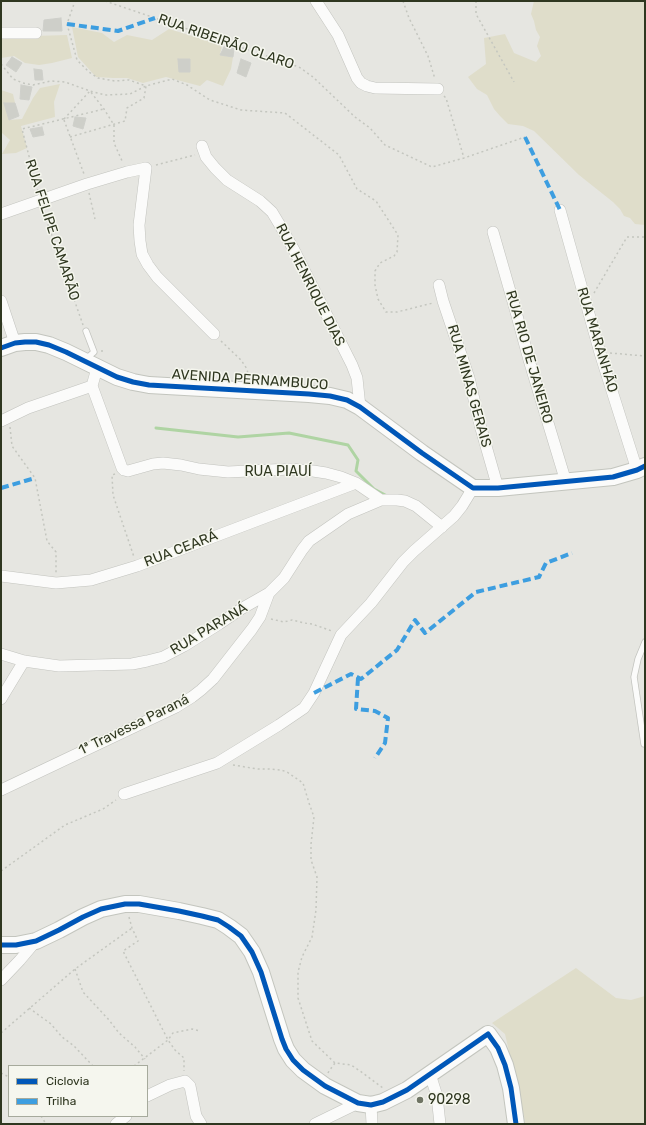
<!DOCTYPE html>
<html>
<head>
<meta charset="utf-8">
<style>
  body { margin:0 }
  #map { position:relative; width:646px; height:1125px; overflow:hidden; background:#e6e6e1; font-family:Rubik,sans-serif }
  canvas { display:block }
  .frame { position:absolute; inset:0; border:2px solid #2f3720; pointer-events:none }
  .legend { position:absolute; left:8px; top:1065px; width:140px; height:52px; box-sizing:border-box; background:#f5f6ee; border:1px solid #a6aa9c; margin:0; padding:5px 7px; list-style:none; font-size:12px; color:#2f3720 }
  .legend li { display:flex; align-items:center; gap:8px; height:20px }
  .legend b { width:20px; border:1px solid #a6aa9c }
</style>
</head>
<body>
<div id="map">
<canvas width="646" height="1125"></canvas>
<div class="frame"></div>
<ul class="legend">
<li><b style="height:5px;background:#0057b8"></b>Ciclovia</li>
<li><b style="height:5px;background:#3d9ee0"></b>Trilha</li>
</ul>
</div>
<script>
const c = document.querySelector('canvas').getContext('2d');
c.lineJoin = 'round';
function paint(path, color) { c.fillStyle = color; c.fill(path, 'evenodd'); }
const poly = rows => new Path2D(rows.map(r => 'M' + r).join(''));
function strokePath(path, color, width, dash) { c.strokeStyle = color; c.lineWidth = width; c.lineCap = dash ? 'butt' : 'round'; c.setLineDash(dash || []); c.stroke(path); }
function write(font, color, halo, rows, align = 'center') {
  c.font = font + ' Rubik,sans-serif'; c.lineWidth = 3; c.setLineDash([]); c.textBaseline = 'middle'; c.strokeStyle = halo; c.fillStyle = color; for (const [text, x, y, turn = 0] of rows) {
    c.save(); c.translate(x, y); c.rotate((+turn || 0) * Math.PI / 180); c.textAlign = isNaN(turn) ? turn : align; if (halo) c.strokeText(text, 0, 0); c.fillText(text, 0, 0); c.restore();
  }
}
const green = poly([
  [534,1,645,1,645,225,635,224,630,218,624,216,620,209,613,202,579,175,534,131,523,126,508,124,500,116,494,109,487,95,477,89,468,77,486,64,484,38,505,34,514,53,536,62,541,56,537,46,540,37,536,30,534,21,531,14],
  [72,27,102,33,114,42,127,35,152,40,169,29,222,45,220,55,233,57,231,69,223,86,207,80,200,86,166,77,143,83,127,78,113,78,96,77,78,57],
  [67,35,72,58,52,63,39,65,25,63,14,56,1,58,1,37],
  [60,84,54,102,55,117,21,126,27,148,16,153,2,154,10,140,2,133,1,133,1,90,13,94,15,103,4,103,9,120,22,119,33,98,40,88],
  [576,968,616,998,631,1000,645,996,645,1124,525,1124,524,1116,505,1034,492,1023]
]);
const stream = poly([
  [156,428,238,437,289,433,348,445,358,460,356,471,374,489,387,496]
]);
const building = poly([
  [61,18,62,31,43,31,44,20,61,18],
  [224,47,234,48,233,57,220,55,224,47],
  [12,57,22,63,16,72,6,65,12,57],
  [178,59,190,59,190,72,179,72,178,59],
  [241,59,251,63,246,77,237,73,241,59],
  [34,69,42,70,43,80,35,80,34,69],
  [21,85,32,87,29,100,20,99,21,85],
  [4,103,15,103,19,116,9,120,4,103],
  [75,117,86,118,83,129,73,126,75,117],
  [42,127,44,135,33,137,30,129,42,127]
]);
const path = poly([
  [105,1,299,67,313,77,355,117,370,128,385,145,432,167,464,158,525,137],
  [403,1,409,18,428,56,435,79],
  [476,1,476,14,514,82],
  [1,64,13,79,23,83,33,85,51,81,65,82,90,91,105,95,130,94,146,86,172,79,187,85,210,100,241,110,285,113,339,155,357,189,376,201,398,235,397,252,394,256,380,263,375,271,375,285,378,299,386,312,397,312,433,303],
  [444,96,446,98,464,158],
  [64,119,90,91,104,109,114,125,114,143,123,163],
  [64,120,84,174],
  [70,137,125,121,127,108,144,98,146,86,129,80,115,81,98,78,89,72,77,60,67,24,75,1],
  [156,165,195,155],
  [38,191,22,129,104,109],
  [89,193,95,219],
  [43,210,83,325],
  [594,293,627,237,645,237],
  [221,341,241,360,247,369,249,379],
  [101,351,106,351],
  [610,353,645,356],
  [10,427,12,446,35,478,47,541,56,552,56,573],
  [115,474,112,475,113,495,134,557],
  [271,619,284,622,292,620,304,623,312,624,332,631],
  [233,765,258,769,269,769,281,770,287,772,303,783,309,803,314,817,311,844,311,860,317,877,316,910,312,937,302,957,298,972,298,998,312,1041,335,1063,351,1065,360,1071,383,1088],
  [1,871,65,825,103,809,116,800],
  [129,917,132,928,138,941,123,951,168,1040,175,1050,184,1058,184,1071],
  [75,969,83,992,109,1020,119,1033,135,1047,145,1059],
  [29,1008,51,1024,62,1037,74,1046,93,1066],
  [1,1033,75,969,132,928],
  [134,1066,168,1040,173,1033,192,1029,200,1031],
  [1,1073,9,1077],
  [328,1073,329,1071,335,1063],
  [41,1116,46,1124]
]);
const lane = poly([
  [86,331,94,352,86,359],
  [644,744,634,677,638,659,645,642]
]);
const street = poly([
  [316,1,338,35,357,78,361,83,367,86,375,88,438,89],
  [1,33,36,33],
  [202,146,206,157,215,168,227,180,260,201,272,212,281,227,294,250,352,365,357,378,360,407],
  [560,210,600,353,637,470],
  [1,214,87,184,127,172,146,168,139,225,140,241,142,254,148,265,157,277,214,334],
  [493,232,516,312,529,360,566,482],
  [439,285,443,301,469,378,480,425,498,488],
  [1,301,15,343],
  [92,386,122,468,124,470,128,471,153,464,163,463,181,465,199,469,228,472,290,469,313,471,326,473,341,477,356,483,381,500,397,500,405,501,416,506,442,527],
  [1,421,28,408,92,386,97,368],
  [1,576,56,583,91,580,137,566,356,483],
  [1,654,24,661,59,666,132,664,147,661,163,657,184,646,219,624,241,609,269,593,284,578,302,550,309,541,348,514,381,500],
  [1,699,24,661],
  [1,790,176,707,192,697,201,690,213,679,252,629,260,617,269,593],
  [124,794,217,763,279,725,304,708,314,693,341,635,371,603,403,562,414,551,454,516,462,506,473,488],
  [1,980,20,960,36,941],
  [430,1074,437,1096,440,1124],
  [147,1096,170,1085,185,1081,190,1086,196,1116,201,1124],
  [371,1105,372,1124],
  [116,1124,126,1116],
  [315,1124,358,1103]
]);
const secondary = poly([
  [1,348,15,343,25,342,36,342,49,345,66,352,117,377,133,382,149,385,309,394,330,396,347,400,360,407,422,453,473,488,498,488,613,477,637,470,645,466],
  [1,945,16,945,36,941,59,930,83,917,101,909,125,904,139,904,179,911,202,916,218,920,229,927,241,936,252,952,261,972,282,1039,286,1049,293,1060,303,1070,325,1086,358,1103,371,1105,383,1102,407,1090,488,1034,498,1048,505,1065,511,1088,516,1124]
]);
const quiet = poly([
  [67,24,118,31,155,18],
  [525,137,560,210],
  [1,488,35,478],
  [358,678,356,709,375,711,388,718,385,743,375,758],
  [314,693,351,674,361,679,397,650,415,620,425,633,476,592,539,577,546,563,572,553]
]);
const cycleway = poly([
  [1,348,15,343,25,342,36,342,49,345,66,352,117,377,133,382,149,385,309,394,330,396,347,400,360,407,422,453,473,488,498,488,613,477,637,470,645,466],
  [1,945,16,945,36,941,59,930,83,917,101,909,125,904,139,904,179,911,202,916,218,920,229,927,241,936,252,952,261,972,282,1039,286,1049,293,1060,303,1070,325,1086,358,1103,371,1105,383,1102,407,1090,488,1034,498,1048,505,1065,511,1088,516,1124]
]);
const markers = [
  [420,1100,4,"#6f7464"]
];
const streetNames = [
  ["RUA RIBEIRÃO CLARO",226,42,19],
  ["RUA FELIPE CAMARÃO",52,230,72],
  ["RUA HENRIQUE DIAS",310,285,63],
  ["RUA MARANHÃO",597,340,73],
  ["RUA RIO DE JANEIRO",529,357,74],
  ["AVENIDA PERNAMBUCO",250,380,4],
  ["RUA MINAS GERAIS",469,386,74],
  ["RUA PIAUÍ",278,472],
  ["RUA CEARÁ",181,549,-21],
  ["RUA PARANÁ",209,629,-31],
  ["1ª Travessa Paraná",134,725,-26]
];
const poiNames = [
  ["90298",428,1100]
];
paint(green, '#dfddca');
strokePath(stream, '#afd4a3', 3);
paint(building, '#cecfc9');
strokePath(building, '#cecfca', 1);
strokePath(lane, '#c2c3be', 7);
strokePath(street, '#c2c3be', 12);
strokePath(secondary, '#c3c5be', 18);
strokePath(path, '#c4c6bf', 1.5, [2, 3]);
strokePath(lane, '#fbfbfa', 5.5);
strokePath(street, '#fbfbfa', 11);
strokePath(secondary, '#fbfbfa', 16);
strokePath(quiet, '#3d9ee0', 4, [8, 4]);
strokePath(cycleway, '#0057b8', 5);
for (const [x, y, r, color] of markers) { const dot = new Path2D(); dot.arc(x, y, r, 0, 2 * Math.PI); c.fillStyle = color; c.fill(dot); strokePath(dot, '#f5f6ee', 1.5); }
write('14px', '#2f3720', '#f5f6ee', streetNames);
write('14px', '#2f3720', '#f5f6ee', poiNames, 'left');
</script>
</body>
</html>
